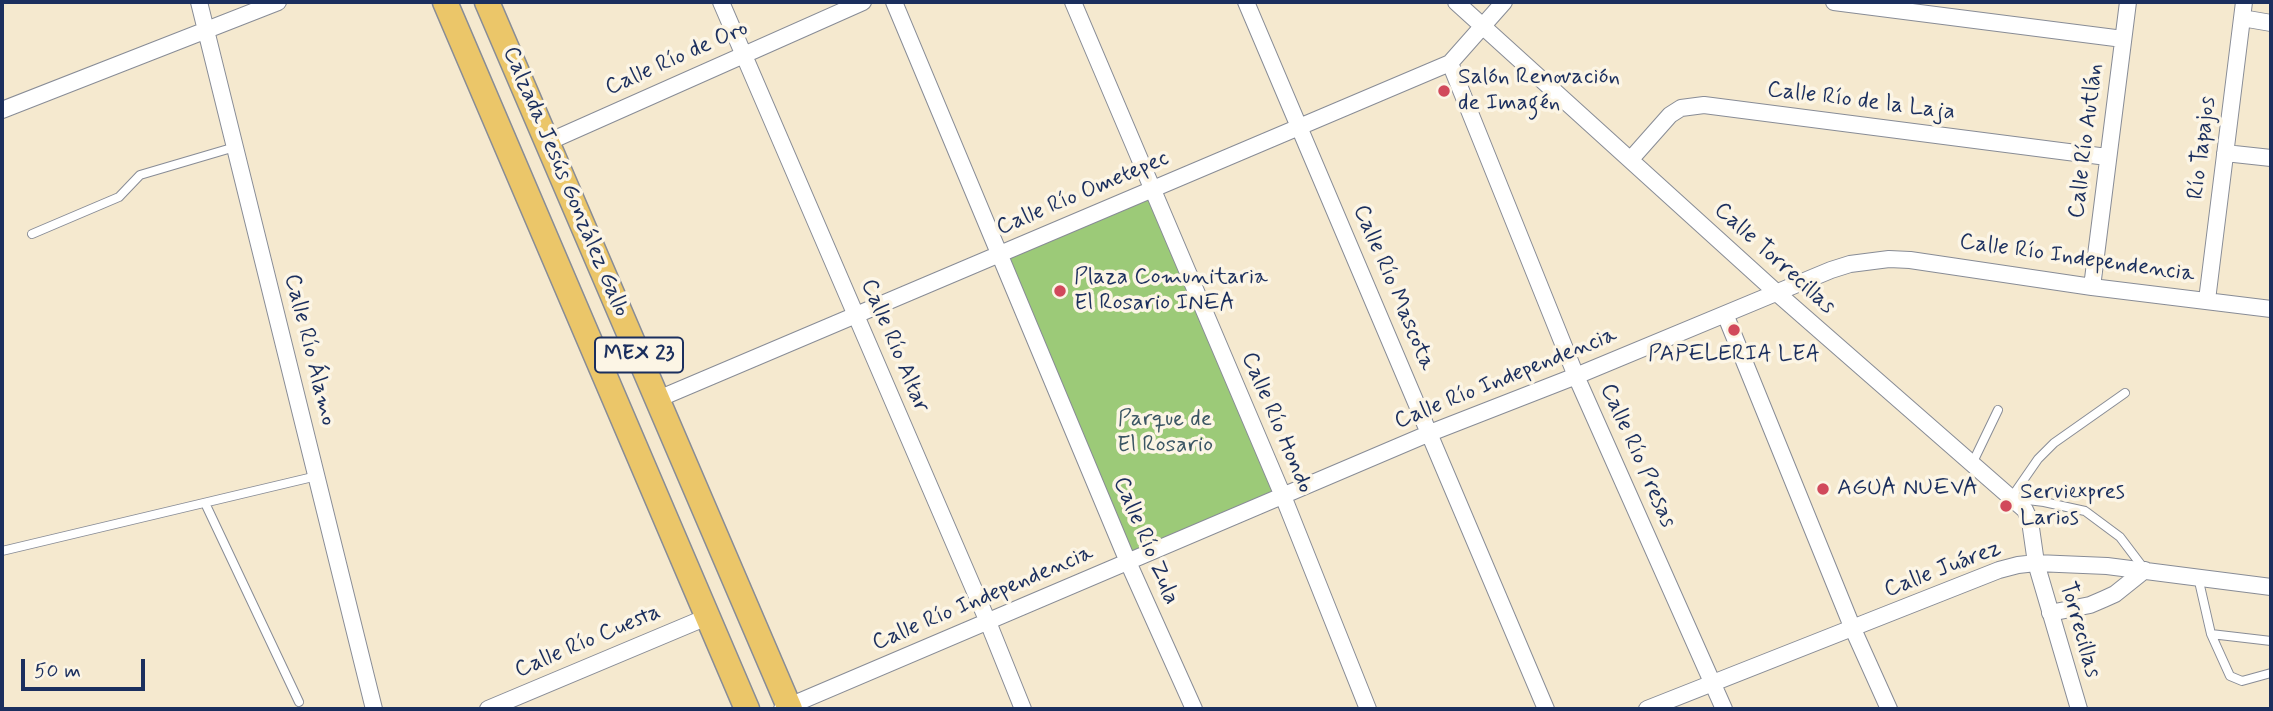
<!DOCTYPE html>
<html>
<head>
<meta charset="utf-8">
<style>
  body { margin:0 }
  #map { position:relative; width:2273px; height:711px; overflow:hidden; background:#f5e9cf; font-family:Mynerve,sans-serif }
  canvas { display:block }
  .frame { position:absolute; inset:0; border:4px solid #1b2f5e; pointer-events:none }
  .scale { position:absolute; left:21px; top:659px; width:124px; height:32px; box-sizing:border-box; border:4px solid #1b2f5e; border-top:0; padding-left:9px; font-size:21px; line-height:24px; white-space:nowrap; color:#1b2f5e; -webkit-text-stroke:5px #fcf5e5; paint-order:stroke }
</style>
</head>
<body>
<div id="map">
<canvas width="2273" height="711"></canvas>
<div class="frame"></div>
<div class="scale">50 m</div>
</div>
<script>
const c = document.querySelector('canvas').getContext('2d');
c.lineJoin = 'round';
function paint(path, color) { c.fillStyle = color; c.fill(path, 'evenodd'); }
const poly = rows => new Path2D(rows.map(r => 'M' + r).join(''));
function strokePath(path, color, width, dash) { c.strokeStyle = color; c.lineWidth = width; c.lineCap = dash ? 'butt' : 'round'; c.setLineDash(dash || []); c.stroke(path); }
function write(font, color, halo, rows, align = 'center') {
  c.font = font + ' Mynerve,sans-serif'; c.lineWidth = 7; c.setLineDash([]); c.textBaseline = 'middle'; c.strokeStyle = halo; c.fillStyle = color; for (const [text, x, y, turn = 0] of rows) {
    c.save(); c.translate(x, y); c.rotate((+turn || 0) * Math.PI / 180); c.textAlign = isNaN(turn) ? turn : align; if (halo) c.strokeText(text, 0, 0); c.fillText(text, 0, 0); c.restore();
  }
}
const green = poly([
  [1150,195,1276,493,1131,556,1006,257]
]);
const service = poly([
  [32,234,119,197,140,175,235,147],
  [2125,393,2054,443,2038,459,2011,498,2044,502,2085,511,2120,537,2145,570],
  [1972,464,1998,410],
  [205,503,299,702],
  [2,551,317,476],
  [2198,577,2211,634,2271,641],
  [2211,634,2230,676,2242,681,2271,673]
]);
const minor = poly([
  [199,2,374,709],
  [721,2,988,622,1023,709],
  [894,2,1128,562,1194,709],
  [1073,2,1283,496,1368,709],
  [1246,2,1546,709],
  [1456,2,1777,293,2025,510,2030,521,2036,563,2079,709],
  [1834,2,2123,39],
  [2242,18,2271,23],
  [1450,63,1576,376,1724,709],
  [2,110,278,2],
  [548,142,863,2],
  [2225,153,2271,158],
  [1631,159,1670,115,1681,108,1704,105,2107,157],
  [2092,287,2128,2],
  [2207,300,2244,2],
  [1725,314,1853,629,1889,709],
  [658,399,1450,63,1504,2],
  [2050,613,2090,605,2104,599,2115,594,2145,570],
  [488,709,707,617],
  [782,709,1430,433,1576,376,1831,270,1850,264,1889,259,1910,260,2092,287,2271,309],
  [1647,709,1999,570,2018,565,2036,563,2107,566,2271,587]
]);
const primary = poly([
  [445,2,747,709],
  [487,2,790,709]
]);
const markers = [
  [1444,91,7,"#d1495b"],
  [1060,291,7,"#d1495b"],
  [1734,330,7,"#d1495b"],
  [1823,489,7,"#d1495b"],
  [2006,506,7,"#d1495b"]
];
const shields = [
  [639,355,88]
];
const shieldNames = [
  ["MEX 23",639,355]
];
const streetNames = [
  ["Calle Río de Oro",677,59,-24],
  ["Calle Río de la Laja",1861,102,7],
  ["Calle Río Autlán",2087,141,-83],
  ["Río Tapajos",2203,148,-83],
  ["Calzada Jesús González Gallo",565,182,67],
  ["Calle Río Ometepec",1083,194,-23],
  ["Calle Torrecillas",1774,259,42],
  ["Calle Río Independencia",2077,259,8],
  ["Calle Río Mascota",1393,288,67],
  ["Calle Río Altar",894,346,67],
  ["Calle Río Álamo",309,350,76],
  ["Calle Río Independencia",1506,379,-22],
  ["Calle Río Hondo",1276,423,67],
  ["Calle Río Presas",1637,456,66],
  ["Calle Río Zula",1145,541,67],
  ["Calle Juárez",1943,570,-21],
  ["Calle Río Independencia",983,599,-23],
  ["Torrecillas",2079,630,74],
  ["Calle Río Cuesta",588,642,-23]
];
const poiNames = [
  ["Salón Renovación",1458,78],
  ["de Imagén",1458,104],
  ["Plaza Comunitaria",1074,278],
  ["El Rosario INEA",1074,304],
  ["PAPELERIA LEA",1734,355,"center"],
  ["AGUA NUEVA",1837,489],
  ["Serviexpres",2020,493],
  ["Larios",2020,519]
];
const parkNames = [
  ["Parque de",1165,420],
  ["El Rosario",1165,446]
];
paint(green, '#9cca78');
strokePath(service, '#888c96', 10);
strokePath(minor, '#888c96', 18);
strokePath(primary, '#888c96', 27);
strokePath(service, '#fff', 8);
strokePath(minor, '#fff', 16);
strokePath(primary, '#ebc669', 24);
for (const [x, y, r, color] of markers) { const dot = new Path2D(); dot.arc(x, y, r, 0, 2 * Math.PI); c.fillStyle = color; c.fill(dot); strokePath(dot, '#fcf5e5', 2.5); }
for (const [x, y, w] of shields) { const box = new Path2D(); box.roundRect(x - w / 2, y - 17.5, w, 35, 5); c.fillStyle = '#fcf5e5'; c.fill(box); strokePath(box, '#1b2f5e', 2); }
write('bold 21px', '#1b2f5e', null, shieldNames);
write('23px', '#1b2f5e', '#fcf5e5', streetNames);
write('23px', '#1b2f5e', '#fcf5e5', poiNames, 'left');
write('23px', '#3b5664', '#fcf5e5', parkNames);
</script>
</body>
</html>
